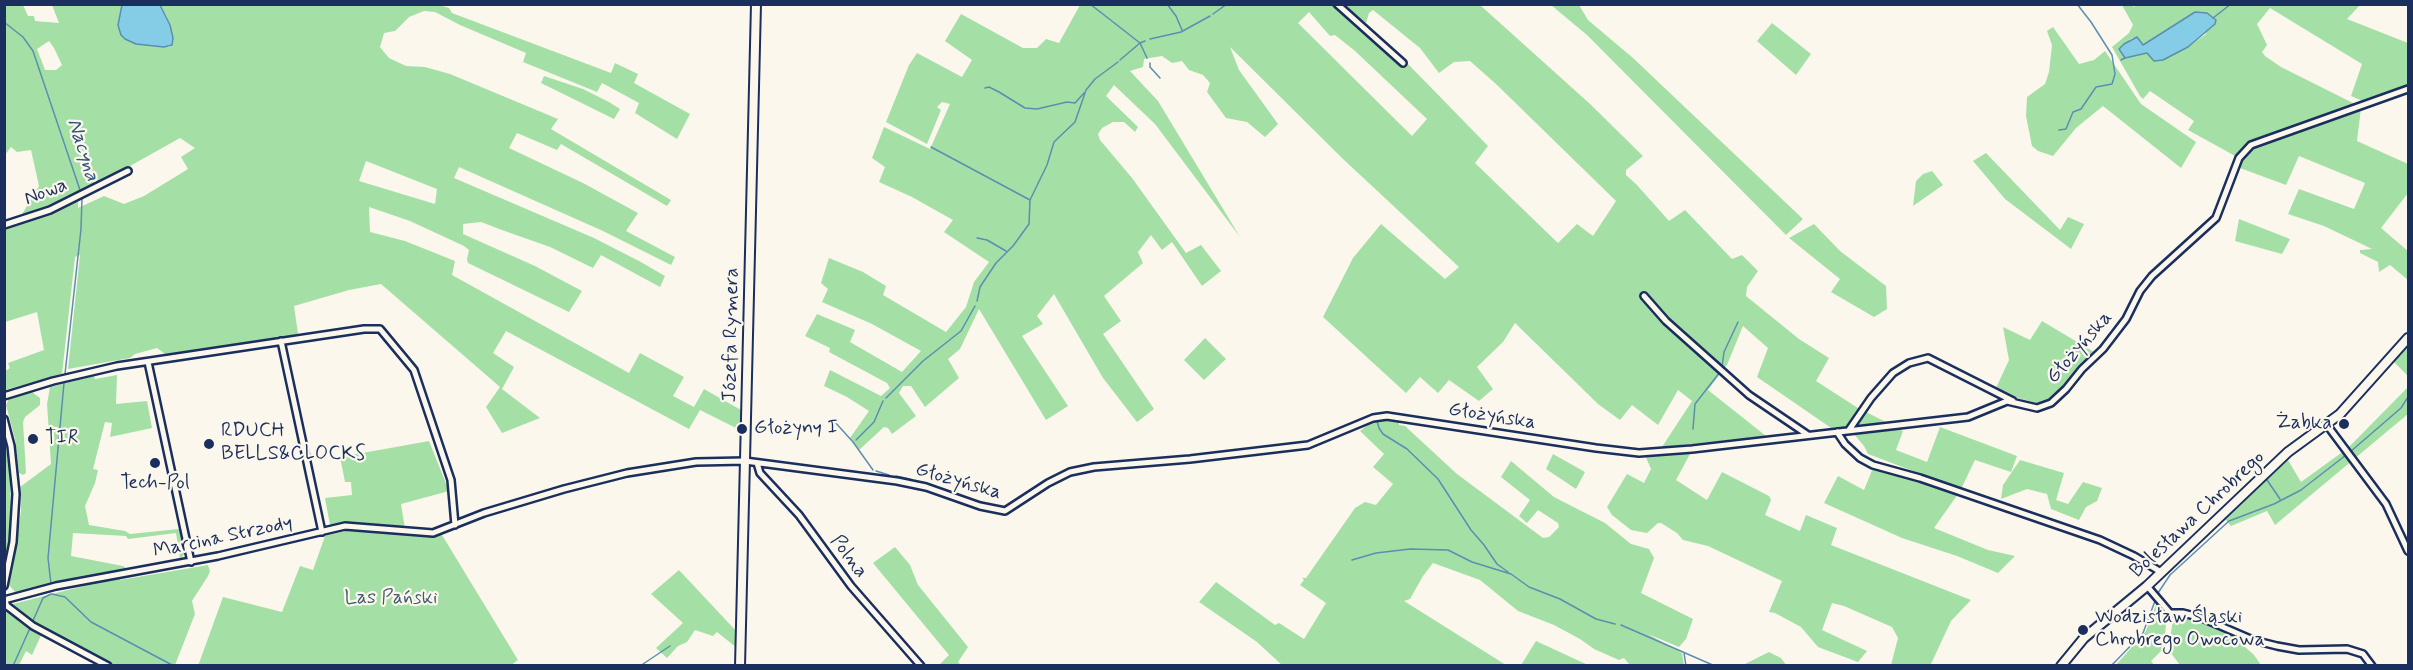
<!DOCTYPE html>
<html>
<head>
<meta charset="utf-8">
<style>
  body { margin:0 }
  #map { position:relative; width:2413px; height:670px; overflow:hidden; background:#fbf7ec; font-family:Mynerve,sans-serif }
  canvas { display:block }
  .frame { position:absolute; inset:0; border:6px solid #1b2f5e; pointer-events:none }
</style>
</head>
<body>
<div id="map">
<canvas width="2413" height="670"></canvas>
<div class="frame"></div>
</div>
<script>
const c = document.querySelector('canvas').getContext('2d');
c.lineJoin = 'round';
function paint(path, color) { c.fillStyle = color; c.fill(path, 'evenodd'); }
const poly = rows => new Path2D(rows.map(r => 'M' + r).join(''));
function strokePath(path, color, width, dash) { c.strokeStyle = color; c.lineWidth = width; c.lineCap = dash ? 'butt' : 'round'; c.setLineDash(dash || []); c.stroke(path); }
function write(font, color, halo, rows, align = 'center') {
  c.font = font + ' Mynerve,sans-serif'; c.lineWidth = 4.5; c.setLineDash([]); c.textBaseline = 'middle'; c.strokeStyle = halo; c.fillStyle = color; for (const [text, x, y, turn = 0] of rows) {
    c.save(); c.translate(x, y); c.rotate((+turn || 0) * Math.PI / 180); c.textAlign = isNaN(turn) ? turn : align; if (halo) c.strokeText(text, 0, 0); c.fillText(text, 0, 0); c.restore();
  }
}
const green = poly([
  [2137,4,2360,5,2347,19,2408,43,2408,86,2365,102,2351,96,2362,64,2270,8,2257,24,2267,45,2262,52,2265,56,2281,67,2353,103,2355,106,2248,143,2237,157,2188,130,2194,121,2150,91,2143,99,2140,96,2112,47,2129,33,2133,25,2122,5,2131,5,2134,7],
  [2195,13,2207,13,2206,34,2188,47,2163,60,2147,53,2119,49,2132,38,2143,45],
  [5,5,23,5,28,16,34,16,35,21,59,23,52,5,122,5,118,24,121,35,136,44,165,47,170,47,173,38,167,17,160,5,439,5,449,8,452,13,611,73,615,63,638,74,634,83,690,114,677,139,635,113,639,103,602,83,597,92,523,62,526,53,460,25,435,12,424,11,409,17,395,31,384,33,380,47,389,58,406,66,425,67,450,74,558,119,551,129,671,200,667,206,561,144,557,150,517,133,509,148,583,183,638,213,626,231,675,257,671,265,603,231,459,167,454,178,594,238,639,261,665,276,660,287,601,255,593,268,550,247,502,230,481,222,463,224,463,234,535,266,582,291,569,312,468,263,467,259,469,250,464,246,410,221,369,207,370,232,405,241,455,261,452,275,629,373,640,353,684,377,673,396,694,407,704,389,741,410,740,430,700,410,689,429,506,331,493,353,514,367,502,389,540,418,502,433,486,407,500,387,381,284,349,290,294,306,298,334,266,341,165,354,157,348,135,354,130,358,68,369,80,255,75,257,62,374,5,390,5,371,10,368,8,363,44,350,37,312,5,322,5,228,78,201,78,208,104,196,124,204,144,196,188,169,181,157,195,148,180,138,80,194,50,208,21,216,39,186,31,150,17,152,11,147,5,155],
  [49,41,54,48,62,65,56,70,45,70,37,49],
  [366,161,437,189,435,204,359,181],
  [1080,5,1337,5,1399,64,1408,64,1488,146,1475,163,1558,243,1577,224,1593,236,1616,201,1496,84,1470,61,1454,62,1439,73,1420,48,1373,10,1369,13,1366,23,1344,5,1480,5,1589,103,1643,156,1626,170,1626,175,1637,185,1669,221,1685,210,1732,259,1742,255,1758,271,1747,287,1746,296,1799,339,1829,358,1816,381,1861,410,1847,428,1834,430,1757,377,1768,348,1743,326,1727,365,1708,390,1766,436,1662,447,1692,401,1678,390,1658,425,1632,405,1620,420,1598,404,1515,323,1503,342,1477,367,1493,389,1479,401,1449,380,1438,393,1420,377,1406,393,1323,317,1353,258,1381,224,1445,279,1459,267,1343,159,1230,47,1239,70,1278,124,1265,137,1247,122,1226,118,1207,92,1210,83,1203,75,1189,70,1182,61,1172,63,1162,56,1144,59,1143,67,1130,71,1158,101,1240,237,1155,124,1114,85,1106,96,1138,127,1135,132,1124,122,1113,122,1102,128,1098,134,1100,140,1132,178,1186,253,1201,245,1221,271,1202,286,1172,242,1162,250,1151,235,1138,252,1143,263,1104,296,1121,321,1103,334,1154,409,1137,422,1103,378,1054,294,1037,316,1043,324,1022,336,1068,406,1046,420,979,309,960,349,948,359,959,378,925,407,911,386,903,386,899,393,916,416,892,434,888,428,884,427,859,450,850,438,869,411,847,397,824,386,830,370,881,396,890,388,887,383,829,352,830,348,805,336,817,314,855,330,850,342,902,372,921,351,872,324,822,302,828,289,821,283,829,258,863,272,886,286,883,295,946,332,966,307,974,282,989,262,944,232,953,220,912,197,879,182,885,167,872,158,884,127,930,149,950,104,942,102,937,107,941,110,927,144,886,122,909,65,917,53,962,77,972,60,945,41,961,14,1023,48,1037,48,1046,39,1059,43],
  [1309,12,1330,36,1335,35,1355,51,1427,119,1412,136,1298,23],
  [1551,5,1579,5,1588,20,1633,58,1803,219,1786,235,1587,35],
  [1772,23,1811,54,1796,75,1757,41],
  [2053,27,2079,64,2094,60,2105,51,2141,104,2196,142,2181,168,2103,106,2076,128,2053,156,2038,151,2032,146,2026,116,2027,97,2045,84,2049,72,2052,45,2047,31],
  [544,76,583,89,609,102,620,109,614,119,541,83],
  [2361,108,2357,141,2408,164,2408,193,2381,228,2408,251,2408,280,2390,265,2379,272,2378,262,2360,253,2360,250,2372,249,2324,226,2288,214,2299,189,2354,209,2365,183,2299,156,2286,185,2240,168,2239,164,2243,157,2258,145],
  [1986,153,2060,230,2068,217,2084,224,2071,249,2005,199,1973,161],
  [1932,171,1943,185,1913,206,1916,181,1923,174],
  [2239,219,2290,239,2282,254,2235,241],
  [1814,224,1840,251,1886,286,1887,309,1874,317,1831,292,1840,279,1789,238],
  [2042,321,2094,352,2051,399,2036,403,2015,397,1996,388,2009,360,2003,327,2030,340],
  [1205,338,1226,359,1204,380,1184,360],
  [2408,345,2408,376,2393,361],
  [117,375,116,404,147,401,152,428,110,437,112,423,105,422,93,469,98,470,95,483,85,506,89,525,125,531,130,534,179,529,185,552,183,556,180,559,176,533,128,539,126,536,73,533,71,556,123,566,132,572,15,592,9,585,21,511,20,487,51,464,47,404,50,387,94,376,95,379],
  [2408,387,2408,414,2275,525,2267,511,2231,526,2224,518,2288,460,2301,482,2348,448],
  [32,392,40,398,40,405,25,417,23,422,26,473,23,475,19,473,15,439,6,405,9,399],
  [1864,411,1888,423,1855,428],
  [1374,420,1399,421,1399,425,1405,426,1457,474,1543,538,1549,537,1559,527,1558,523,1538,510,1527,523,1519,516,1530,500,1501,477,1511,461,1554,497,1605,523,1631,544,1649,549,1654,558,1641,593,1693,619,1686,639,1679,647,1648,634,1682,653,1684,665,1630,665,1624,658,1619,660,1594,649,1580,639,1554,625,1518,611,1480,580,1433,563,1423,576,1410,599,1404,601,1506,665,1283,666,1257,642,1199,602,1216,582,1275,625,1279,623,1304,639,1326,603,1300,585,1304,580,1302,578,1306,578,1355,508,1365,502,1376,505,1393,484,1373,467,1384,454,1360,431],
  [1940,427,2017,456,2011,472,1975,460,1961,489,1868,454,1864,446,1853,433,1898,429,1903,431,1896,450,1927,462],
  [4,440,10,470,11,524,7,561,4,559],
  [429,441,449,491,401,504,405,529,357,523,330,525,325,498,352,495,351,482,345,482,340,457],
  [1689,452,1690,454,1676,480,1707,500,1722,472,1769,496,1771,500,1765,515,1800,531,1806,515,1837,528,1831,545,1971,600,1951,621,1930,666,1891,665,1898,638,1892,627,1844,606,1832,603,1822,630,1867,651,1858,662,1818,647,1801,627,1775,613,1769,612,1782,581,1708,546,1683,540,1677,533,1661,523,1658,523,1647,533,1631,530,1612,515,1607,507,1627,474,1644,483,1651,469,1645,455],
  [1553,454,1585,472,1576,489,1546,469],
  [2020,460,2064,473,2056,500,2068,504,2083,482,2102,488,2097,501,2086,507,2079,520,2051,509,2047,494,2027,489,2001,499,2003,485],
  [1873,468,1958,494,1934,528,1988,550,2015,556,1998,573,1957,556,1902,538,1824,503,1838,476,1864,490],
  [346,531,442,535,518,660,510,666,198,666,223,597,282,612,300,566,313,570,325,536],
  [895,547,910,565,918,585,968,647,958,662,961,665,939,665,949,655,873,563],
  [208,565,210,571,208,576,192,601,195,614,175,665,108,665,44,629,32,655,26,651,19,665,5,666,5,606,119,577,120,580],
  [679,570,738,633,737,648,717,632,713,636,695,630,687,642,678,646,667,658,656,648,683,623,651,594],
  [2157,602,2165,610,2167,618,2163,649,2151,661,2154,665,2115,666,2146,631],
  [2174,614,2185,616,2215,625,2235,636,2236,639,2254,655,2261,665,2180,665,2170,652,2169,644],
  [1536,641,1588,665,1521,665],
  [1769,652,1781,658,1786,665,1743,665]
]);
const water = poly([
  [122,5,160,5,170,25,173,38,172,45,164,47,136,44,125,39,121,35,118,25,122,5],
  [2195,12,2207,13,2216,20,2215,24,2188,47,2163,60,2154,61,2147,53,2125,58,2119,49,2124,44,2137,37,2143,45,2195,12]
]);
const stream = poly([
  [1090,4,1140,43,1147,58],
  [1167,4,1176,16,1182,30],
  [1213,14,1227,4],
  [2213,18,2231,4],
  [4,22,23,37,33,51,81,193],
  [1150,39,1181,32,1210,16],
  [1120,60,1140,43,1145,41],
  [2121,60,2125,58],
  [1150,63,1150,67,1160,78],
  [985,88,989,87,999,92,1025,108,1037,109,1067,102,1075,103,1084,93],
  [2059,130,2066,129,2073,112,2081,109,2096,87,2112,84,2115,74,2112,55,2091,22,2077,4],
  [931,147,1030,200],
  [977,238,987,240,1006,251],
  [977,301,980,287,996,263,1013,246,1029,224,1030,200,1047,165,1054,142,1075,122,1086,90,1095,79,1118,62],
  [1722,367,1724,352,1738,322],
  [65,374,81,229,82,198],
  [886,398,923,361,961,331,975,306],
  [834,421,853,442,873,470],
  [1377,421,1379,428,1383,434,1407,449,1438,479,1471,530,1484,545,1497,564,1508,572],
  [1693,429,1695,404,1720,372],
  [856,440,874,422,883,401],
  [2350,452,2401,408,2408,397],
  [876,471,889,475],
  [896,476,910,479],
  [2267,480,2280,499],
  [1352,560,1376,553,1410,549,1448,550,1472,562,1511,574,1529,587,1560,599,1596,619,1615,624],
  [51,584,48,558,64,383],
  [2158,593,2170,575,2229,521,2274,504,2301,490,2346,455],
  [52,594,65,597,91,622,174,666],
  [32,623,43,598,51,594],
  [1621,625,1715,666],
  [1684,653,1686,666],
  [13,666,30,628],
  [640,666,670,646],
  [2111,666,2143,633,2155,601]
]);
const street = poly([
  [1337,4,1403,63],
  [4,225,50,210,128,171],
  [1644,296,1666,321,1749,395,1808,435],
  [281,341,322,532],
  [148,362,191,562],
  [4,396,53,381,117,366,364,329,380,329,414,370,451,480,455,525],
  [4,419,11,446,16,494,13,542,4,586],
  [2327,425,2386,504,2408,551],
  [1849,430,1871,398,1893,373,1909,363,1928,358,2013,401],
  [1837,432,1845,444,1860,458,1873,465,1920,478,2100,540,2134,556,2161,572],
  [757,463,760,473,799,515,851,586,921,666],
  [2147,586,2170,613,2183,613,2202,618,2253,640,2277,646,2299,650,2347,649,2363,654,2372,666],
  [4,599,7,606,33,626,108,666],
  [4,600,56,586,218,556,345,526,433,533,484,513,564,489,627,473,696,462,745,461,897,481,926,487,980,506,1005,511,1048,483,1070,472,1094,467,1190,459,1308,445,1373,418,1387,416,1596,448,1639,453,1692,449,1968,417,2007,401,2037,408,2051,403,2066,389,2082,369,2103,349,2126,319,2140,291,2152,276,2216,218,2239,158,2251,145,2408,89]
]);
const secondary = poly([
  [740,666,756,4],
  [2061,666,2084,638,2147,586,2288,452,2340,414,2408,338]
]);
const markers = [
  [2344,424,6,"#1b2f5e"],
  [742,429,6,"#1b2f5e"],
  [33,439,6,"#1b2f5e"],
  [209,444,6,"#1b2f5e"],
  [155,463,6,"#1b2f5e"],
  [2083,630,6,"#1b2f5e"]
];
const streetNames = [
  ["Nowa",46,193,-21],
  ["Józefa Rymera",732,335,-89],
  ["Głożyńska",2080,348,-49],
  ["Głożyńska",1492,417,9],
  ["Głożyńska",958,482,16],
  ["Bolesława Chrobrego",2198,515,-43],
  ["Marcina Strzody",223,538,-12],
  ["Polna",848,557,53]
];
const poiNames = [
  ["Żabka",2332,424,"right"],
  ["Głożyny I",754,429],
  ["RDUCH",221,432],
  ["BELLS&CLOCKS",221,455],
  ["TIR",45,439],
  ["Tech-Pol",155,484,"center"],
  ["Wodzisław Śląski",2095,618],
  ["Chrobrego Owocowa",2095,641]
];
const parkNames = [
  ["Las Pański",391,599]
];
const waterNames = [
  ["Nacyna",82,150,72]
];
paint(green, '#a4e0a6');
paint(water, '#85cde6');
strokePath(water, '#5b8eb0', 1.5);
strokePath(stream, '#5b8eb0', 1.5);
strokePath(street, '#1b2f5e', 10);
strokePath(secondary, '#1b2f5e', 12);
strokePath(street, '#fbf7ec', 5);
strokePath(secondary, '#fbf7ec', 8);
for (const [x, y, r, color] of markers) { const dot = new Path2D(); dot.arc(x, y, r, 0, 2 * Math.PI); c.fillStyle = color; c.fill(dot); strokePath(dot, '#fbf7ec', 2); }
write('20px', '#1b2f5e', '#fbf7ec', streetNames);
write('20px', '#1b2f5e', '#fbf7ec', poiNames, 'left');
write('20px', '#3d5b70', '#fbf7ec', parkNames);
write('italic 21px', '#365680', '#fbf7ec', waterNames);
</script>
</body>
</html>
